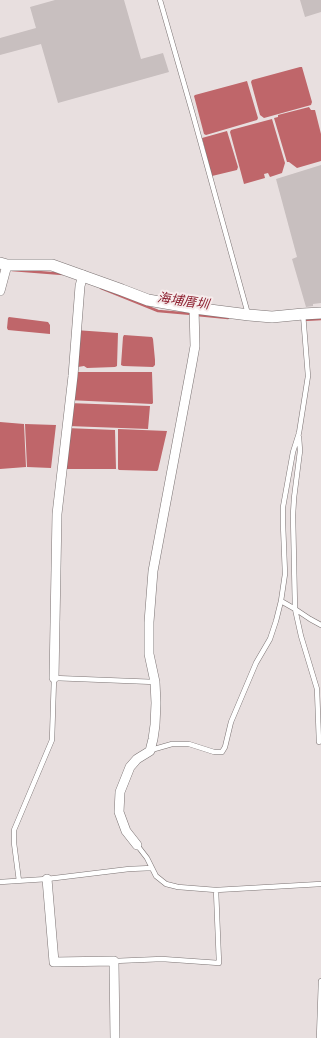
<!DOCTYPE html>
<html>
<head>
<meta charset="utf-8">
<style>
  body { margin:0 }
  canvas { display:block; background:#e8dfdf }
</style>
</head>
<body>
<canvas width="321" height="1038"></canvas>
<script>
const c = document.querySelector('canvas').getContext('2d');
c.lineJoin = 'round';
function paint(path, color) { c.fillStyle = color; c.fill(path, 'evenodd'); }
const poly = rows => new Path2D(rows.map(r => 'M' + r).join(''));
function strokePath(path, color, width, dash) { c.strokeStyle = color; c.lineWidth = width; c.lineCap = dash ? 'butt' : 'round'; c.setLineDash(dash || []); c.stroke(path); }
function write(font, color, halo, rows, align = 'center') {
  c.font = font + ' Roboto,"Noto Sans TC",sans-serif'; c.lineWidth = 4; c.setLineDash([]); c.textBaseline = 'middle'; c.strokeStyle = halo; c.fillStyle = color; for (const [text, x, y, turn = 0] of rows) {
    c.save(); c.translate(x, y); c.rotate((+turn || 0) * Math.PI / 180); c.textAlign = isNaN(turn) ? turn : align; if (halo) c.strokeText(text, 0, 0); c.fillText(text, 0, 0); c.restore();
  }
}
const water = poly([
  [300,67,302,67,312,102,311,105,264,118,260,115,251,82,252,80],
  [247,81,258,118,257,120,206,135,204,134,194,96,195,95],
  [309,107,311,110,315,110,321,134,321,161,297,168,289,162,287,162,274,118,278,117,278,115],
  [272,119,285,163,282,173,270,177,268,173,264,174,265,178,244,184,230,132,231,130],
  [227,131,238,167,237,170,212,176,202,138],
  [9,317,48,322,50,325,50,334,8,330,7,328,8,318],
  [75,330,118,333,117,366,115,367,87,368,84,366,72,368],
  [124,335,152,337,153,339,155,360,155,365,153,367,123,366,121,365,123,337],
  [78,372,152,372,153,403,152,404,68,400,70,373],
  [68,403,150,406,148,429,68,426],
  [0,422,24,424,26,467,0,469],
  [25,424,56,425,51,468,27,467],
  [66,428,115,430,116,469,62,469],
  [118,429,167,431,158,470,157,471,119,470,118,469]
]);
const stream = poly([
  [12,270,63,274],
  [101,288,158,311,192,314],
  [197,315,228,318],
  [303,320,321,319]
]);
const building = poly([
  [55,0,124,0,141,59,163,53,169,72,58,103,41,44,0,55,0,38,36,28,30,7],
  [300,0,321,0,321,12,305,17],
  [321,165,321,303,313,304,313,306,306,307,292,259,297,257,276,179]
]);
const service = poly([
  [160,0,193,115,248,314],
  [299,437,300,451,294,498,293,515,295,609,301,636,317,689,319,742],
  [281,601,295,609,310,619,321,625],
  [151,750,172,744,189,744,214,752,222,752,225,747,231,722,256,663,270,639,276,621,281,601,285,574,283,524,283,507,293,452,299,433,308,376,303,314],
  [137,845,147,858,156,876,166,884,178,887,216,890,321,884],
  [19,881,14,843,14,830,52,740,54,678,155,682],
  [0,882,47,879,129,869,152,868],
  [114,961,162,959,219,963,216,890],
  [319,1038,321,981]
]);
const minor = poly([
  [0,291,7,265],
  [54,678,57,514,73,376,80,286,83,275],
  [137,845,126,831,119,812,120,792,130,767,137,759,150,751,153,739,155,725,156,703,155,682,149,654,149,622,153,571,192,363,195,346,194,308],
  [47,879,54,962,114,961,115,1038]
]);
const tertiary = poly([
  [0,263,7,265,52,265,122,290,148,300,194,308,249,315,272,317,303,314,321,313]
]);
const waterNames = [
  ["海埔厝圳",183,302,8]
];
paint(water, '#bf666a');
strokePath(stream, '#bf666a', 2.5);
paint(building, '#c8bfbf');
strokePath(service, '#7c7474', 5.5);
strokePath(minor, '#7c7474', 10);
strokePath(tertiary, '#7c7474', 12);
strokePath(service, '#fff', 4.5);
strokePath(minor, '#fff', 9);
strokePath(tertiary, '#fff', 11);
write('italic 13px', '#8d2030', '#f6ecec', waterNames);
</script>
</body>
</html>
